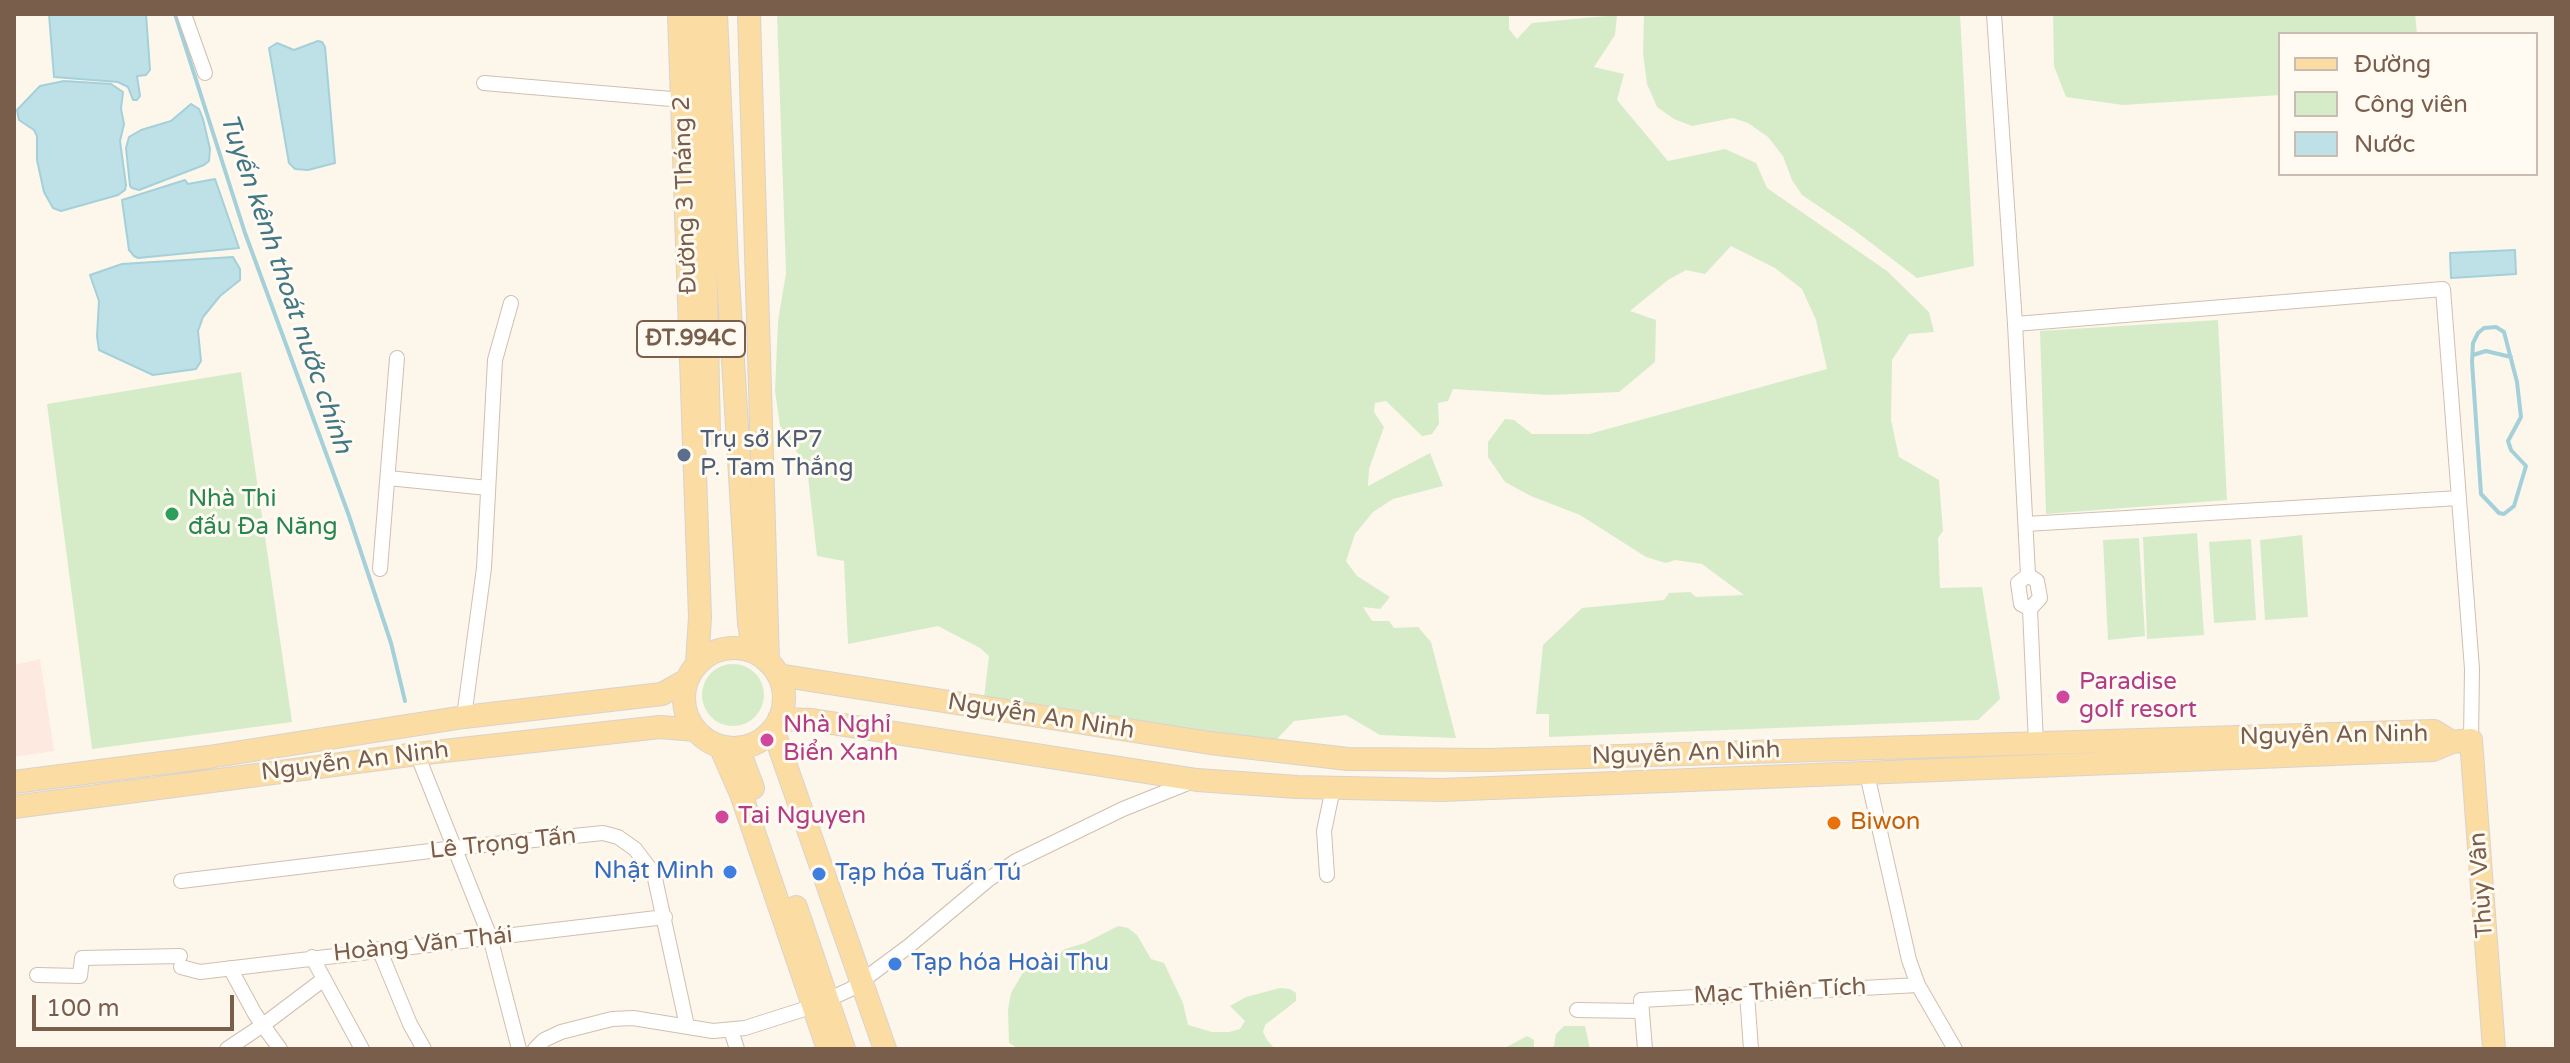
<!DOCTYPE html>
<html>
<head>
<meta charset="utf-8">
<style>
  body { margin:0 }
  #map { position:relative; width:2570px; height:1063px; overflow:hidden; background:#fdf6eb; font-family:"Varela Round",sans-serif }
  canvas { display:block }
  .frame { position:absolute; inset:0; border:16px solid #7a5e4c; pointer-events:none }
  .legend { position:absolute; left:2278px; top:32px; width:260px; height:144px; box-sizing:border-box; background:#fffaf2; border:2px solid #cabcb0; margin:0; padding:10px 14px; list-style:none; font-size:24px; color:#7a5e4c }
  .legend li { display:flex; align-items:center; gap:16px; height:40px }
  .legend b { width:40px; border:2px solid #cabcb0 }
  .scale { position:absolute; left:32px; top:995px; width:202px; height:36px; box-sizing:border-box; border:4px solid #7a5e4c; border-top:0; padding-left:10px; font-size:24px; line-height:28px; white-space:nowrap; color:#7a5e4c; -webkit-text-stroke:6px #fffaf2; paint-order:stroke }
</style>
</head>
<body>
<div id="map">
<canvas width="2570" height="1063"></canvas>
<div class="frame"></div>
<ul class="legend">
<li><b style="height:10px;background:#fbdda4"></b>Đường</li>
<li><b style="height:22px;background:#d6ecc8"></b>Công viên</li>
<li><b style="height:22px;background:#bee1e8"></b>Nước</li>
</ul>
<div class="scale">100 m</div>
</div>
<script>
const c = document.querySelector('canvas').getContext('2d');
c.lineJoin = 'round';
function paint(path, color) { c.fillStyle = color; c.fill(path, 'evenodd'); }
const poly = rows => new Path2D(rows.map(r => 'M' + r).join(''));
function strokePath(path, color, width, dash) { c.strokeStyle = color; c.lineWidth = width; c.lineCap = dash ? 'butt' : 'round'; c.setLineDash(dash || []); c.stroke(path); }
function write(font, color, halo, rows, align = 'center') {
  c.font = font + ' "Varela Round",sans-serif'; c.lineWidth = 6; c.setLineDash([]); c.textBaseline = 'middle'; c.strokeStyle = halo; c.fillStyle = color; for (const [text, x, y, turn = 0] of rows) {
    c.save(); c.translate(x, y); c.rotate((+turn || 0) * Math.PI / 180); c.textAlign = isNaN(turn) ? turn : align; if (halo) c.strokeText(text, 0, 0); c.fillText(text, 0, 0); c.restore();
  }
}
const commercial = poly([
  [40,659,54,751,14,757,14,665]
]);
const green = poly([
  [777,14,1509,14,1509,29,1517,39,1532,23,1617,15,1615,35,1594,67,1624,74,1617,100,1668,161,1725,149,1756,163,1767,188,1887,271,1929,312,1934,332,1909,334,1892,360,1891,420,1899,457,1939,480,1943,531,1938,538,1940,588,1982,587,2000,699,1978,720,1549,737,1549,714,1536,714,1543,645,1582,608,1664,600,1669,593,1690,592,1696,597,1744,595,1702,564,1675,560,1666,563,1646,557,1580,515,1531,496,1505,482,1488,457,1488,442,1505,419,1514,420,1532,434,1589,434,1827,369,1816,320,1802,289,1775,268,1731,246,1705,274,1686,270,1668,280,1630,311,1656,320,1655,362,1619,392,1549,395,1453,389,1448,401,1438,403,1439,424,1432,434,1422,436,1386,401,1375,403,1374,412,1384,427,1369,469,1368,486,1430,453,1443,486,1393,499,1373,512,1355,534,1346,561,1357,576,1390,597,1380,609,1363,607,1372,621,1389,621,1394,628,1418,627,1431,642,1456,738,1380,735,1346,715,1294,721,1275,741,984,698,989,656,980,648,938,626,848,644,844,561,817,556,807,468,780,426,775,391,778,321,786,273],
  [1644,14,1960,14,1974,266,1917,278,1854,230,1802,195,1792,180,1783,156,1768,137,1748,123,1733,118,1692,126,1674,119,1657,107,1647,84,1643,53],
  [2053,14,2415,14,2417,34,2280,34,2280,95,2123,105,2066,97,2054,66],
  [2218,320,2227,500,2046,514,2040,331],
  [241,372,292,722,92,749,47,404],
  [2197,533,2204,635,2147,639,2143,537],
  [2302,535,2308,617,2265,620,2260,540],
  [2139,538,2145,636,2108,640,2103,540],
  [2251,539,2256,620,2214,623,2209,542],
  '702 695a31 31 0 1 1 62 0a31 31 0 1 1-62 0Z',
  [1118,926,1128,928,1137,935,1151,959,1164,963,1183,1003,1188,1025,1212,1032,1229,1032,1240,1029,1245,1021,1230,1006,1246,997,1280,988,1290,989,1296,993,1296,1001,1265,1025,1263,1032,1267,1040,1275,1049,1019,1049,1009,1043,1008,1009,1011,993,1025,969,1055,958,1065,949,1085,943],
  [1564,1026,1585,1026,1590,1049,1549,1049,1554,1046,1556,1034],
  [1527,1036,1534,1040,1534,1049,1503,1049]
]);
const water = poly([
  [49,14,146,14,150,70,146,75,137,76,140,96,137,100,133,100,128,87,118,82,54,77,49,14],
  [318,41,322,42,325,47,335,163,308,170,295,169,289,163,269,48,277,43,294,50,318,41],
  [64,81,111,84,123,92,121,109,124,124,120,141,126,185,125,190,118,195,61,211,53,208,44,192,37,160,37,136,34,130,19,120,17,110,40,86,64,81],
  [191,104,199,109,203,119,210,149,209,161,204,165,139,190,132,188,130,186,126,148,129,137,141,130,171,121,191,104],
  [215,179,239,248,138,258,134,256,129,250,122,200,185,180,188,184,215,179],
  [2515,250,2516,274,2451,278,2450,253,2515,250],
  [233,257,240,269,240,280,220,296,203,317,198,331,201,361,196,369,153,375,99,350,97,336,99,301,90,275,122,264,233,257]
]);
const stream = poly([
  [175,14,245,233,348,513,391,643,405,701],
  [2496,327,2504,332,2517,382,2521,417,2508,441,2511,450,2526,466,2514,506,2504,514,2499,513,2481,494,2472,362,2473,343,2478,333,2484,328,2496,327],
  [2473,355,2486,351,2511,357]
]);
const minor = poly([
  [184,14,205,73],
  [1994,14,2015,324,2028,575,2037,581,2040,598,2030,609,2036,744],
  [484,83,683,100],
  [2015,324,2443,289,2472,669,2471,740],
  [388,478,488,488],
  [2026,524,2459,498],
  [380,569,397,358],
  [2028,575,2018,583,2021,604,2030,609],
  [464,717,484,568,495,360,511,303],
  [417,754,490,937,519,1049],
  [1867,774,1909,960,1918,985,1955,1049],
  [1327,875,1324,831,1333,788],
  [181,881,455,848,603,833,618,837,635,849,654,874,687,1026],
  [379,949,410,1024,424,1049],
  [312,957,362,1049],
  [181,967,200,972,665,917],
  [230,968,255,1014,280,1049],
  [37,975,80,976,82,958,180,956],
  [1747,994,1751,1049],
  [1577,1010,1640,1011],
  [731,1030,737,1049],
  [227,1049,263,1025,324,979],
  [535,1049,544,1040,561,1032,612,1019,633,1018,713,1031,745,1028,814,1006,851,989,909,946,989,879,1016,861,1123,809,1193,781],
  [1645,1049,1641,1000,1918,985]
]);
const primary = poly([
  [679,14,700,617,697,664],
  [700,14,709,433],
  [716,14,727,262,749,623,754,652],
  [749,14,768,662],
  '684 698a50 50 0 1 1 100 0a50 50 0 1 1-100 0Z',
  [778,675,1210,743,1348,759,1489,760,2434,731,2452,742],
  [779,719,812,720,1197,780,1297,787,1442,790,2433,750,2452,742,2471,740,2494,1049],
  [773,729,885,1049],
  [720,746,741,794,828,1049],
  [738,748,753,788],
  [14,782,209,757,464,717,662,694,687,680],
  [14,807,417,754,660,727,696,730],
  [796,907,844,1049]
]);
const markers = [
  [684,455,8,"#5c6f8a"],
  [172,514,8,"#2e9e5b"],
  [2063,697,8,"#d1479c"],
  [767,740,8,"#d1479c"],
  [722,817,8,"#d1479c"],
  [1834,823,8,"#e8710a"],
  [730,872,8,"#3f7fe0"],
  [819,874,8,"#3f7fe0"],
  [895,964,8,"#3f7fe0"]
];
const shields = [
  [691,339,108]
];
const shieldNames = [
  ["ĐT.994C",691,339]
];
const streetNames = [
  ["Đường 3 Tháng 2",686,195,-92],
  ["Nguyễn An Ninh",1041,717,9],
  ["Nguyễn An Ninh",2334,736,-1],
  ["Nguyễn An Ninh",1686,754,-2],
  ["Nguyễn An Ninh",355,762,-7],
  ["Lê Trọng Tấn",503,844,-6],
  ["Thùy Vân",2482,885,-94],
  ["Hoàng Văn Thái",423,945,-6],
  ["Mạc Thiên Tích",1780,992,-3]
];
const serviceNames = [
  ["Trụ sở KP7",700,441],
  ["P. Tam Thắng",700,469]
];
const leisureNames = [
  ["Nhà Thi",188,500],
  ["đấu Đa Năng",188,528]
];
const hotelNames = [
  ["Paradise",2079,683],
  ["golf resort",2079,711],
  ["Nhà Nghỉ",783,726],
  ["Biển Xanh",783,754],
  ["Tai Nguyen",738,817]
];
const foodNames = [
  ["Biwon",1850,823]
];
const shopNames = [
  ["Nhật Minh",714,872,"right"],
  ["Tạp hóa Tuấn Tú",835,874],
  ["Tạp hóa Hoài Thu",911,964]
];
const waterNames = [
  ["Tuyến kênh thoát nước chính",285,284,71]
];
paint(commercial, '#fde9df');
paint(green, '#d6ecc8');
paint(water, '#bee1e8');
strokePath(water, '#a4d0da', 2);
strokePath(stream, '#a4d0da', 4);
strokePath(minor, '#d1bfaf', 16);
strokePath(primary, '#dad2cd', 24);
strokePath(minor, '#fff', 14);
strokePath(primary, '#fbdda4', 22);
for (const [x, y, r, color] of markers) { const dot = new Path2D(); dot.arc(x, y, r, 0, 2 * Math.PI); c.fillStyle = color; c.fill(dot); strokePath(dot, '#fffaf2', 3); }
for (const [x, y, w] of shields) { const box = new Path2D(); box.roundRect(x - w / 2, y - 18, w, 36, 6); c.fillStyle = '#fffaf2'; c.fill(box); strokePath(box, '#7a5e4c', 2); }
write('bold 22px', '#7a5e4c', null, shieldNames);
write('24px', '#7a5e4c', '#fffaf2', streetNames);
write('24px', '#4e5e75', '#fffaf2', serviceNames, 'left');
write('24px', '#27864d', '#fffaf2', leisureNames, 'left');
write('24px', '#b23c85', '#fffaf2', hotelNames, 'left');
write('24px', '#c56008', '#fffaf2', foodNames, 'left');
write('24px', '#366cbe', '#fffaf2', shopNames, 'left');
write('italic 26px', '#427886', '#fffaf2', waterNames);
</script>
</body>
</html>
